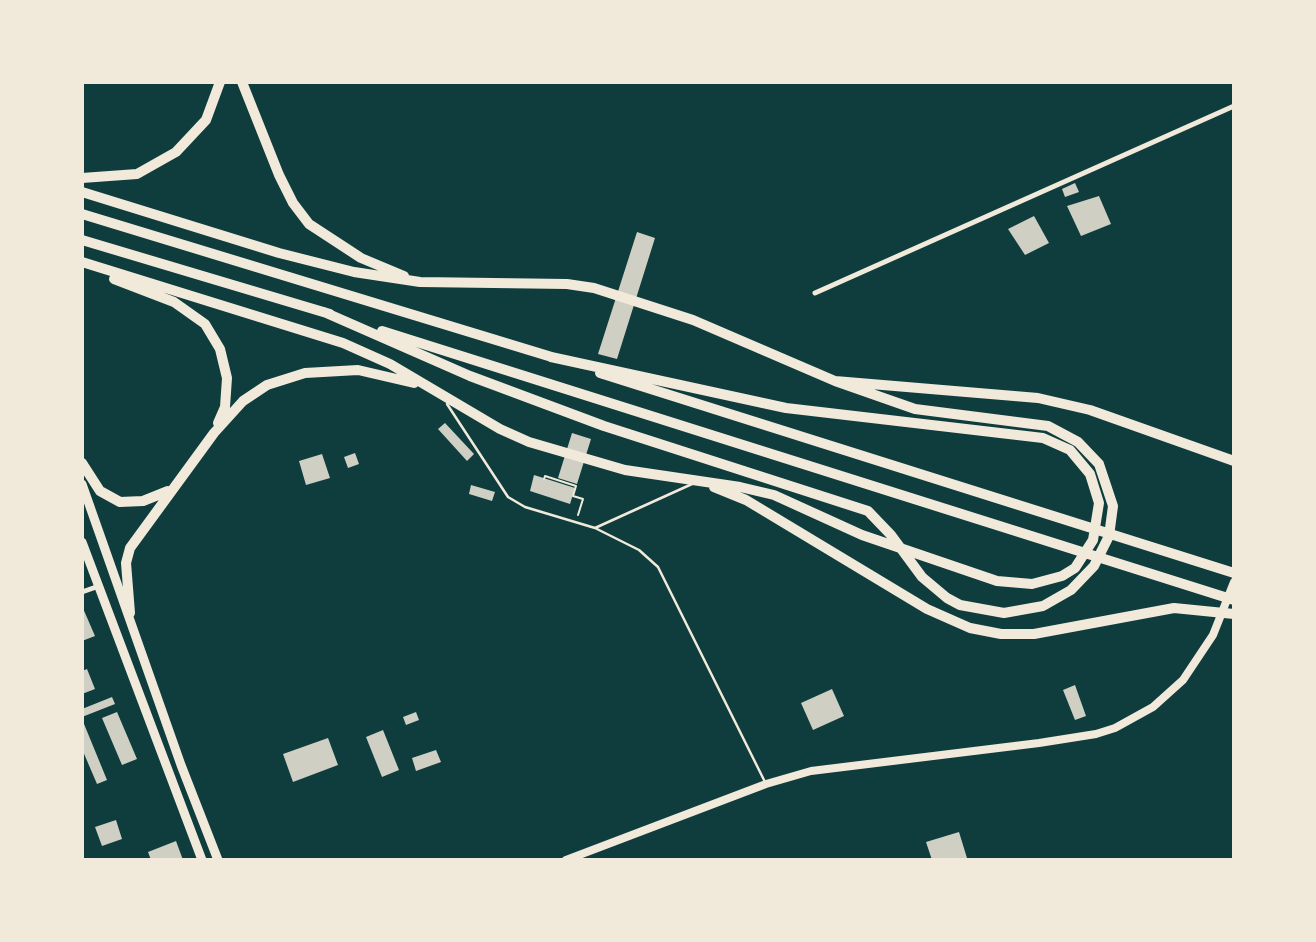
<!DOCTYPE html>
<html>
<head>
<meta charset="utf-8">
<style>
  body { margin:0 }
  #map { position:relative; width:1316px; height:942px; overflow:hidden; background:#0f3d3e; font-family:"Asap Condensed",sans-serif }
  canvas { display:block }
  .frame { position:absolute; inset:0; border:84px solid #f1e9da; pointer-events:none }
</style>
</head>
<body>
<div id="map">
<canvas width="1316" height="942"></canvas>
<div class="frame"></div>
</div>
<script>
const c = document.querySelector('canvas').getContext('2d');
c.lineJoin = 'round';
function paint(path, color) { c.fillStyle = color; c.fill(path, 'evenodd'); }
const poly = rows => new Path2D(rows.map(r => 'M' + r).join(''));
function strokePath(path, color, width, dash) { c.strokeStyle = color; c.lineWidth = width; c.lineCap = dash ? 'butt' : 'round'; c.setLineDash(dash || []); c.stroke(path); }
const building = poly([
  [1075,183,1079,192,1065,197,1062,189],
  [1099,196,1111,224,1081,236,1067,206],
  [1034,216,1049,243,1025,255,1008,229],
  [637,232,655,238,617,359,598,354],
  [445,423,474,454,467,461,438,429],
  [572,433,591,439,577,484,558,478],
  [355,453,359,464,348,468,344,457],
  [322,454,330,478,306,485,299,461],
  [534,475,575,488,570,504,530,491],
  [471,485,495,492,492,501,469,494],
  [82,606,95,636,82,641],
  [87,669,95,689,82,694,82,671],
  [1075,685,1086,716,1075,720,1063,690],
  [832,689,844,716,813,730,801,703],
  [112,697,115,704,82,717,82,709],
  [117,712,137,759,122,765,102,718],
  [416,712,419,720,406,725,403,717],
  [82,719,107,780,97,784,82,749],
  [383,730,399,770,382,777,366,737],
  [328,738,338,765,293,782,283,754],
  [436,750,441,762,416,771,412,758],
  [116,820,122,839,102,846,95,827],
  [959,832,967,858,932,860,926,842],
  [176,841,183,860,151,860,148,852]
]);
const path = poly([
  [544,479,545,476,576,486,573,496,583,499,578,515]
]);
const service = poly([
  [447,404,508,497,525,507,595,528,692,484],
  [595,528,639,550,658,567,765,782]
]);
const minor = poly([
  [815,293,1234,106],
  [82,592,99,586]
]);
const secondary = poly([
  [566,860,766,784,811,771,1039,743,1096,734,1115,728,1153,707,1183,680,1213,635,1234,582]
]);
const primary = poly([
  [82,484,181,765,218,860],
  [82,542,202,860]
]);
const motorway = poly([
  [242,82,279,175,293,203,309,224,361,258,404,276],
  [82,178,137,174,176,152,206,120,220,82],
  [82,192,279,253,354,272,420,282,567,284,594,288,693,320,835,381,1038,398,1090,410,1234,461],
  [82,214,555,358],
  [82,240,330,314],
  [82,262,343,343,390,364,500,429,529,442,625,470,740,487,774,495,862,535,997,581,1032,584,1062,576,1075,568,1093,540,1099,503,1090,474,1070,450,1043,438,786,408,551,357],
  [114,279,174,302,205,324,220,349,227,378,225,407,218,423],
  [324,312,470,376,604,426,868,511,891,535,922,577,947,598,960,605,1004,613,1043,606,1071,590,1094,566,1109,536,1113,506,1099,464,1078,442,1048,426,915,409,835,381],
  [382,331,1234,600],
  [600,373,1234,573],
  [82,463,100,491,120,502,143,501,168,491],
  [714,487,746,500,927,609,970,628,1001,634,1034,634,1174,608,1234,614],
  [130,613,126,563,130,548,214,433,243,401,267,385,305,373,358,370,414,383]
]);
paint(building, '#cfcfc3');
strokePath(path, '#f1e9da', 2);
strokePath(service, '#f1e9da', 2.5);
strokePath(minor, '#f1e9da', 5);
strokePath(secondary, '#f1e9da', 8);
strokePath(primary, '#f1e9da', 9);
strokePath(motorway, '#f1e9da', 10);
</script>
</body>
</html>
